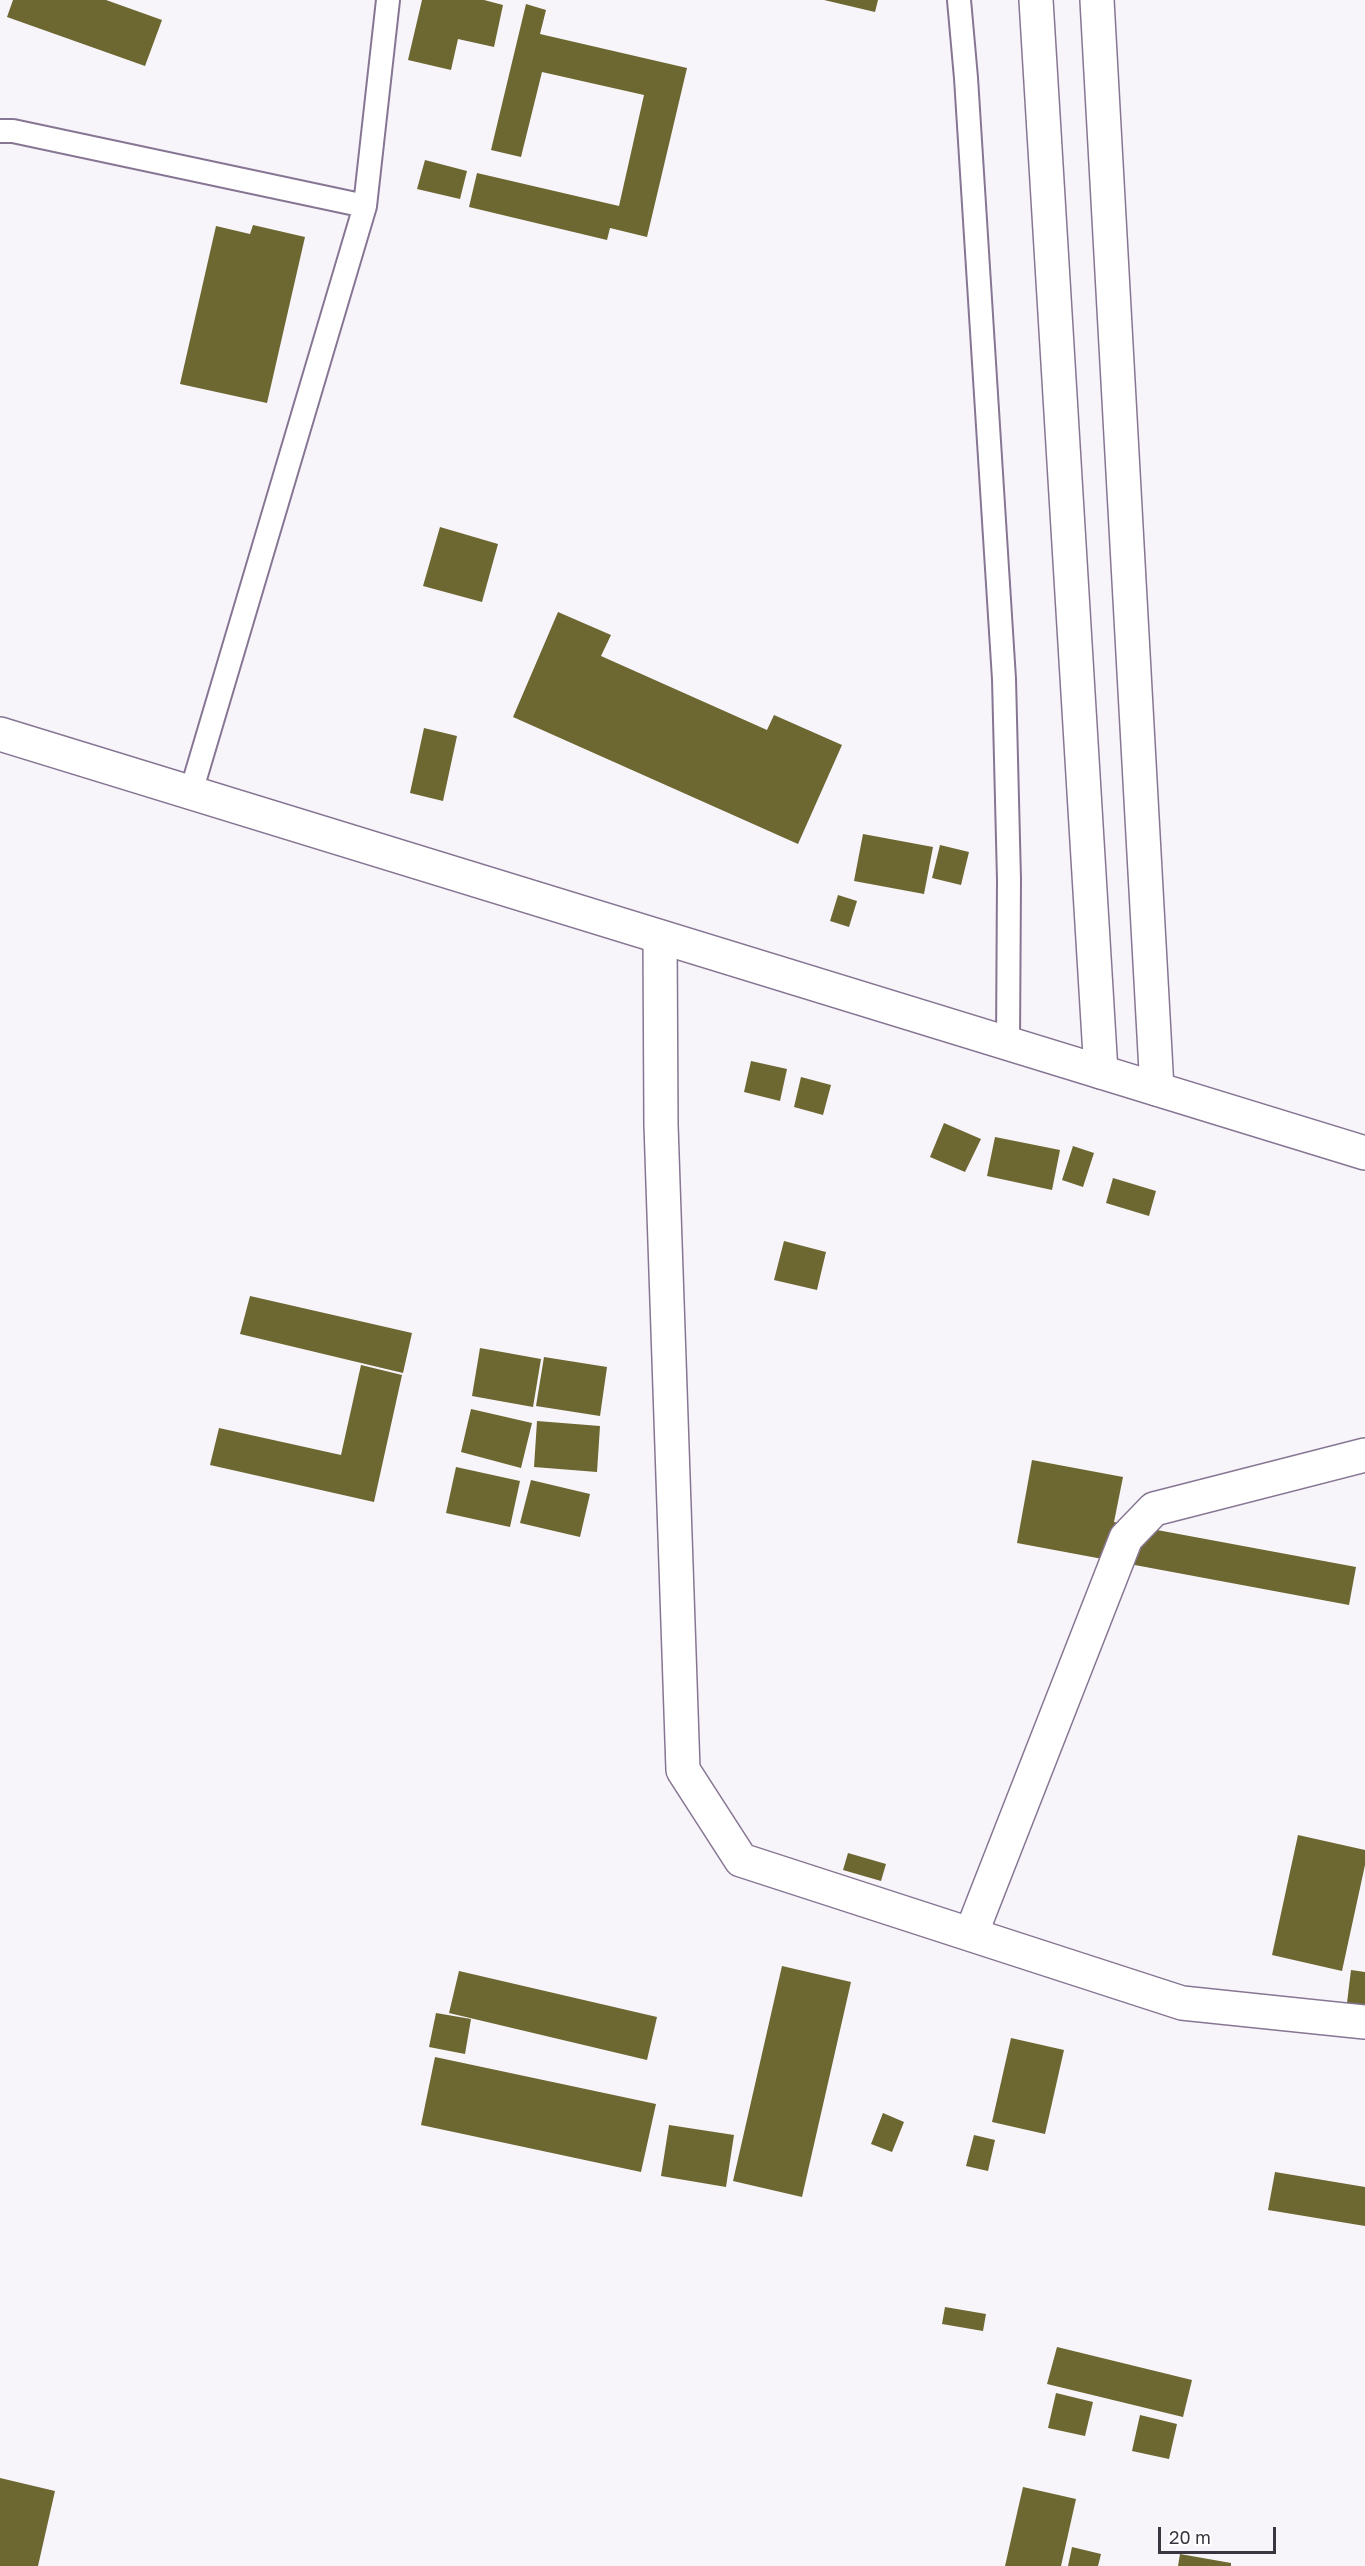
<!DOCTYPE html>
<html>
<head>
<meta charset="utf-8">
<style>
  body { margin:0 }
  #map { position:relative; width:1365px; height:2566px; overflow:hidden; background:#f7f4fa; font-family:"Golos Text",sans-serif }
  canvas { display:block }
  .scale { position:absolute; left:1158px; top:2527px; width:118px; height:27px; box-sizing:border-box; border:3px solid #3b3441; border-top:0; padding-left:8px; font-size:18px; line-height:21px; white-space:nowrap; color:#3b3441; -webkit-text-stroke:4px #fff; paint-order:stroke }
</style>
</head>
<body>
<div id="map">
<canvas width="1365" height="2566"></canvas>
<div class="scale">20 m</div>
</div>
<script>
const c = document.querySelector('canvas').getContext('2d');
c.lineJoin = 'round';
function paint(path, color) { c.fillStyle = color; c.fill(path, 'evenodd'); }
const poly = rows => new Path2D(rows.map(r => 'M' + r).join(''));
function strokePath(path, color, width, dash) { c.strokeStyle = color; c.lineWidth = width; c.lineCap = dash ? 'butt' : 'round'; c.setLineDash(dash || []); c.stroke(path); }
const building = poly([
  [13,0,106,0,162,20,145,66,7,17],
  [422,0,484,0,503,5,494,47,458,39,451,70,408,60],
  [824,0,878,0,875,12],
  [526,4,546,10,540,34,687,68,647,237,610,228,607,240,469,207,477,173,619,206,644,95,542,72,521,157,491,150],
  [425,160,467,171,460,199,417,189],
  [253,225,305,237,267,403,180,384,216,226,250,234],
  [440,527,498,544,482,602,423,586],
  [558,612,611,635,601,656,767,730,774,715,842,745,798,844,513,717],
  [424,728,457,736,443,801,410,793],
  [863,834,933,847,924,894,854,881],
  [940,845,969,852,961,885,932,878],
  [838,895,857,901,849,927,830,921],
  [751,1061,787,1069,780,1101,744,1092],
  [801,1077,831,1085,823,1115,794,1107],
  [944,1123,981,1139,965,1172,930,1157],
  [995,1137,1060,1150,1052,1190,987,1176],
  [1073,1146,1094,1153,1083,1187,1062,1180],
  [1113,1178,1156,1191,1149,1216,1106,1203],
  [784,1241,826,1252,817,1290,774,1280],
  [250,1296,412,1333,403,1373,240,1334],
  [480,1348,541,1359,533,1407,472,1396],
  [544,1357,607,1367,600,1416,536,1406],
  [361,1365,402,1375,374,1502,210,1465,219,1428,341,1455],
  [471,1409,532,1423,521,1468,461,1452],
  [537,1421,600,1426,597,1472,534,1467],
  [1032,1460,1123,1477,1114,1522,1356,1567,1349,1605,1017,1543],
  [456,1467,520,1481,510,1527,446,1513],
  [531,1480,590,1494,580,1537,520,1523],
  [1298,1835,1365,1850,1365,1865,1342,1971,1272,1955],
  [848,1853,886,1864,881,1881,843,1870],
  [782,1966,851,1982,802,2197,733,2181],
  [1351,1970,1365,1972,1365,2005,1347,2003],
  [459,1971,657,2017,647,2060,449,2013],
  [436,2013,471,2019,465,2054,429,2047],
  [1011,2038,1064,2050,1045,2134,992,2122],
  [435,2057,656,2104,641,2172,421,2125],
  [883,2113,904,2122,892,2152,871,2144],
  [669,2125,734,2135,726,2187,661,2176],
  [974,2135,995,2140,988,2171,966,2166],
  [1275,2172,1365,2187,1365,2226,1268,2210],
  [945,2307,986,2314,983,2331,942,2324],
  [1057,2347,1192,2380,1183,2417,1047,2384],
  [1056,2393,1093,2402,1085,2436,1048,2428],
  [1140,2415,1177,2424,1169,2459,1132,2451],
  [0,2478,55,2491,38,2566,0,2566],
  [1023,2487,1076,2499,1061,2566,1005,2566],
  [1072,2547,1101,2554,1098,2566,1068,2566],
  [1180,2554,1231,2563,1231,2566,1178,2566]
]);
const service = poly([
  [959,0,966,78,1004,679,1009,880,1008,1044],
  [0,131,13,131,365,206],
  [191,792,365,206,388,0]
]);
const minor = poly([
  [1036,0,1101,1072],
  [1097,0,1157,1089],
  [660,937,661,1125,683,1770,741,1860,1182,2003,1365,2022],
  [971,1934,1126,1538,1154,1509,1365,1455]
]);
const trunk = poly([
  [0,734,1365,1153]
]);
paint(building, '#6d6731');
strokePath(service, '#877693', 26);
strokePath(minor, '#877693', 36);
strokePath(trunk, '#877693', 36);
strokePath(service, '#fff', 22);
strokePath(minor, '#fff', 33);
strokePath(trunk, '#fff', 33);
</script>
</body>
</html>
